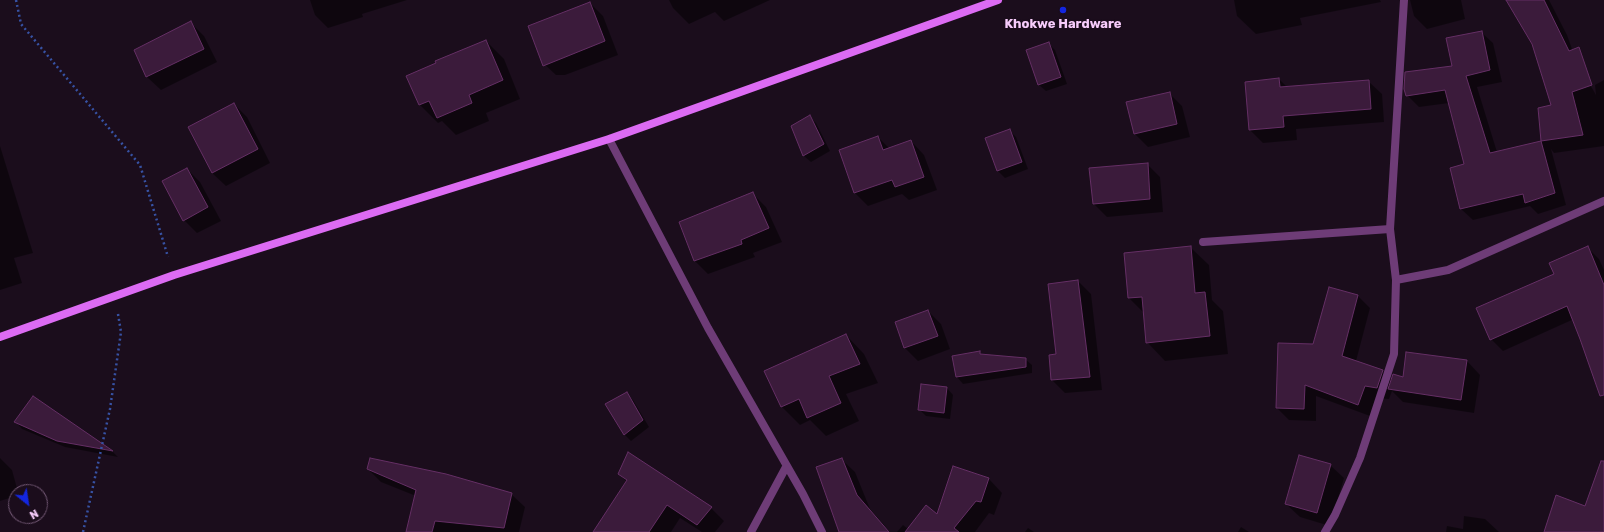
<!DOCTYPE html>
<html>
<head>
<meta charset="utf-8">
<style>
  body { margin:0 }
  #map { position:relative; width:1604px; height:532px; overflow:hidden; background:#1b0d1c; font-family:Rubik,sans-serif }
  canvas { display:block }
  .north { position:absolute; left:8px; top:484px; width:40px; height:40px; box-sizing:border-box; background:#1b0d1c; border:1px solid #735975; border-radius:50%; rotate:150deg; font-size:11px; font-weight:700; line-height:16px; text-align:center; color:#f7ccfb }
  .north::after { content:''; display:block; margin:auto; width:14px; height:18px; background:#1326e0; clip-path:polygon(50% 0,100% 100%,50% 72%,0 100%) }
</style>
</head>
<body>
<div id="map">
<canvas width="1604" height="532"></canvas>
<div class="north">N</div>
</div>
<script>
const c = document.querySelector('canvas').getContext('2d');
c.lineJoin = 'round';
function paint(path, color) { c.fillStyle = color; c.fill(path, 'evenodd'); }
const poly = rows => new Path2D(rows.map(r => 'M' + r).join(''));
function strokePath(path, color, width, dash) { c.strokeStyle = color; c.lineWidth = width; c.lineCap = dash ? 'butt' : 'round'; c.setLineDash(dash || []); c.stroke(path); }
function write(font, color, halo, rows, align = 'center') {
  c.font = font + ' Rubik,sans-serif'; c.lineWidth = 3.5; c.setLineDash([]); c.textBaseline = 'middle'; c.strokeStyle = halo; c.fillStyle = color; for (const [text, x, y, turn = 0] of rows) {
    c.save(); c.translate(x, y); c.rotate((+turn || 0) * Math.PI / 180); c.textAlign = isNaN(turn) ? turn : align; if (halo) c.strokeText(text, 0, 0); c.fillText(text, 0, 0); c.restore();
  }
}
const shadow = poly([
  [310,0,407,0,362,14,363,17,328,28,315,15],
  [669,0,770,0,724,21,715,12,689,24,673,8],
  [1234,0,1380,0,1381,2,1300,18,1302,25,1256,34,1237,16],
  [1410,0,1461,0,1465,19,1427,29,1414,16],
  [1517,0,1549,0,1567,35,1582,77,1592,88,1596,95,1595,85,1604,80,1604,146,1554,153,1551,149,1566,205,1538,214,1530,206,1473,220,1461,209,1465,165,1449,103,1419,107,1407,95,1453,66,1481,32,1493,43,1502,82,1477,87,1497,152,1542,141,1539,109,1553,106],
  [590,3,603,16,618,55,565,75,556,75,542,62],
  [191,23,204,36,217,62,161,90,147,77,135,51],
  [486,41,504,59,520,99,486,113,489,121,456,135,442,121,438,123,420,105],
  [1048,43,1055,50,1067,84,1046,91,1039,85,1027,51],
  [1279,79,1287,87,1368,81,1382,94,1384,122,1296,129,1297,140,1263,143,1250,130],
  [1169,93,1182,106,1190,137,1148,147,1135,134],
  [234,104,247,117,270,163,226,186,212,173],
  [809,116,816,123,830,151,811,162,804,156,792,127],
  [1010,131,1016,137,1028,169,1005,178,998,171,987,139],
  [878,137,890,149,911,141,924,155,937,190,909,200,902,194,868,206,855,193],
  [0,146,33,253,14,258,22,283,0,290],
  [1147,164,1160,177,1163,212,1107,217,1094,204],
  [187,169,200,182,221,221,197,233,184,220],
  [753,194,766,207,782,242,753,253,755,257,708,274,695,261],
  [1190,247,1209,265,1212,300,1223,311,1228,354,1165,361,1147,342,1144,313,1129,298],
  [1588,248,1599,259,1604,270,1604,393,1574,319,1503,351,1491,339,1555,274],
  [1078,281,1091,294,1102,390,1065,393,1052,380,1057,355],
  [1330,288,1358,296,1370,308,1356,361,1382,371,1392,381,1467,361,1480,375,1474,413,1403,402,1392,391,1389,399,1376,398,1370,416,1316,396,1316,421,1289,420,1277,408,1279,344,1314,345],
  [928,311,941,324,950,349,918,361,905,348,896,323],
  [846,335,864,354,878,383,846,394,859,421,826,436,810,420,800,425,781,406],
  [979,352,982,355,1025,359,1032,365,1032,373,963,384,957,377,953,356],
  [947,388,953,395,950,419,926,416,919,409],
  [626,393,633,400,649,427,631,441,624,434],
  [33,397,113,452,118,457,65,447,22,429,16,422],
  [0,458,12,470,18,492,16,492,16,496,0,501],
  [841,459,855,472,870,509,890,532,843,532],
  [1330,465,1344,478,1330,526,1300,517,1286,504],
  [954,467,989,479,1002,493,994,515,989,513,975,532,897,532,903,525,908,529,937,516],
  [368,469,511,494,525,507,519,532,407,532,416,496,381,482],
  [619,474,711,508,724,521,715,532,702,532,680,518,671,532,594,532,627,482],
  [1464,516,1485,519,1499,532,1446,532,1447,526,1463,529],
  [1241,527,1249,532,1238,532],
  [1028,528,1034,532,1025,532]
]);
const building = poly([
  [1506,0,1544,0,1569,51,1579,47,1592,85,1572,92,1583,135,1541,141,1538,108,1551,105,1532,44,1506,0],
  [590,2,605,41,543,66,528,26,590,2],
  [191,21,204,49,146,77,134,50,191,21],
  [1482,31,1490,70,1466,76,1490,153,1541,141,1555,193,1525,203,1523,194,1460,209,1450,168,1464,164,1445,90,1406,96,1404,89,1405,72,1452,66,1446,38,1482,31],
  [486,40,503,80,469,95,472,103,437,118,429,101,419,105,406,76,436,63,435,61,486,40],
  [1049,42,1061,77,1038,85,1026,50,1049,42],
  [1279,78,1280,87,1369,80,1371,109,1283,116,1284,127,1249,130,1245,82,1279,78],
  [1170,92,1177,124,1134,134,1126,102,1170,92],
  [234,103,258,149,212,173,188,127,234,103],
  [810,115,824,144,803,156,791,126,810,115],
  [1010,129,1022,162,997,171,985,138,1010,129],
  [878,136,883,150,911,140,924,177,895,187,892,180,854,193,839,150,878,136],
  [1148,163,1150,199,1093,204,1089,168,1148,163],
  [187,168,208,207,183,221,162,181,187,168],
  [753,192,769,228,741,240,742,244,694,261,679,222,753,192],
  [1191,246,1195,293,1205,292,1210,336,1146,343,1142,297,1128,298,1124,253,1191,246],
  [1588,246,1604,285,1604,395,1600,396,1580,339,1567,306,1490,340,1476,308,1554,274,1549,263,1588,246],
  [1078,280,1090,377,1051,380,1049,355,1056,354,1048,284,1078,280],
  [1329,287,1358,295,1342,356,1383,370,1377,388,1365,386,1358,405,1305,385,1304,409,1276,408,1278,343,1313,344,1329,287],
  [928,310,938,336,904,348,895,322,928,310],
  [846,334,860,364,829,376,841,403,807,418,799,399,781,407,764,371,846,334],
  [980,351,980,354,1026,358,1026,367,956,377,952,356,980,351],
  [1406,352,1467,360,1461,400,1388,389,1393,374,1403,377,1406,352],
  [921,384,947,387,944,413,918,410,921,384],
  [627,392,643,420,624,435,605,404,627,392],
  [33,396,113,451,57,441,14,422,33,396],
  [628,452,712,507,697,525,667,505,649,532,593,532,627,480,618,474,628,452],
  [1299,455,1331,464,1317,513,1285,504,1299,455],
  [370,458,446,474,512,493,504,528,435,521,432,532,406,532,416,490,367,469,370,458],
  [842,458,857,495,889,532,839,532,816,467,842,458],
  [1601,461,1604,461,1604,532,1544,532,1556,495,1585,506,1601,461],
  [953,466,989,478,981,502,976,501,954,528,959,532,905,532,926,505,937,514,953,466]
]);
const path = poly([
  [16,0,21,24,140,165,168,257],
  [83,532,110,409,121,332,118,314]
]);
const lane = poly([
  [1203,242,1390,229]
]);
const street = poly([
  [609,139,708,328,803,494,822,532],
  [1396,280,1448,270,1604,201],
  [751,532,786,467],
  [1325,532,1335,515,1360,458,1394,354,1396,280,1390,229,1404,0]
]);
const secondary = poly([
  [0,337,174,275,609,139,998,0]
]);
const markers = [
  [1063,10,4,"#1326e0"]
];
const poiNames = [
  ["Khokwe Hardware",1063,24]
];
paint(shadow, '#0007');
paint(building, '#3b1b3b');
strokePath(building, '#652f65', 1);
strokePath(path, '#3752a4', 2.5, [2, 3]);
strokePath(lane, '#6e3c77', 8);
strokePath(street, '#6e3c77', 8);
strokePath(secondary, '#dc6bf3', 8);
for (const [x, y, r, color] of markers) { const dot = new Path2D(); dot.arc(x, y, r, 0, 2 * Math.PI); c.fillStyle = color; c.fill(dot); strokePath(dot, '#1b0d1c', 1.5); }
write('bold 13px', '#f7ccfb', '#1b0d1c', poiNames);
</script>
</body>
</html>
